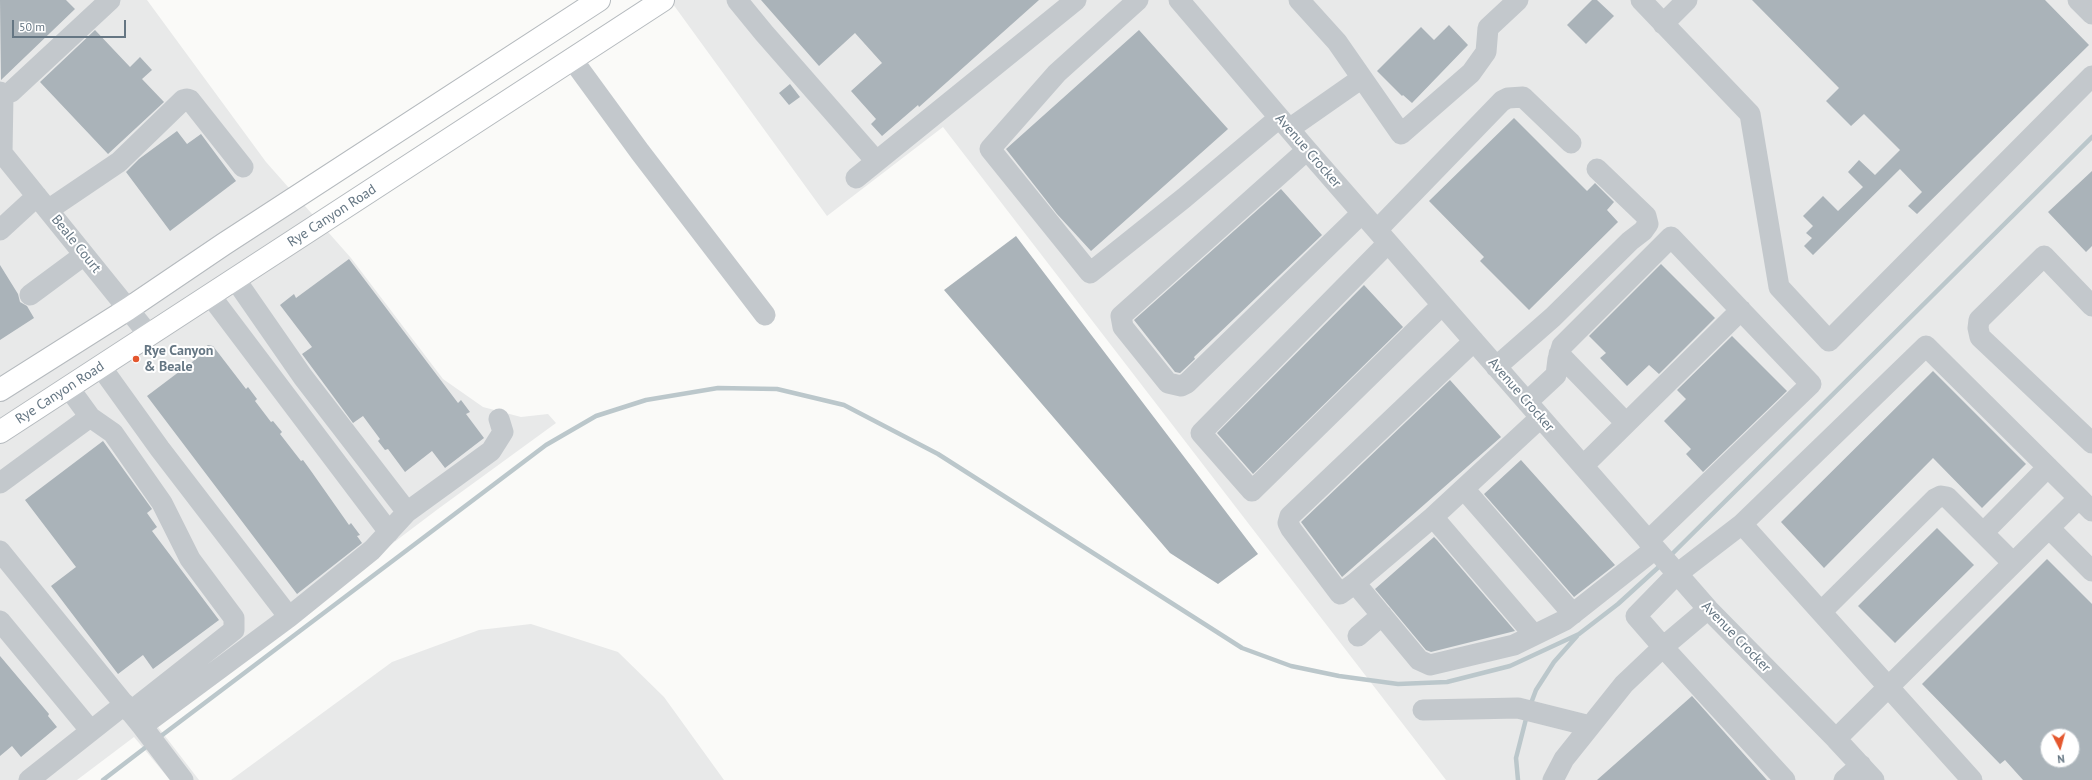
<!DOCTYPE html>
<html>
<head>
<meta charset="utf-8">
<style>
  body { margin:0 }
  #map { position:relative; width:2092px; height:780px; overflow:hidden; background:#fafaf8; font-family:"PT Sans",sans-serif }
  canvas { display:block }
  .north { position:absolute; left:2040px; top:728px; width:40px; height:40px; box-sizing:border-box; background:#fff; border:1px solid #c1c8cd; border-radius:50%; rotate:174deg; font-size:11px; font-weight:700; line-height:16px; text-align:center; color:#657683 }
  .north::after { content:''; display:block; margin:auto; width:14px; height:18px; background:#e4572e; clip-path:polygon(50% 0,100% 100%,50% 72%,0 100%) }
  .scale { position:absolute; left:12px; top:20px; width:114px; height:18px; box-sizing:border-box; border:2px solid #657683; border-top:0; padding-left:5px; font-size:12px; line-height:14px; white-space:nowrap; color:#657683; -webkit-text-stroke:3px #fff; paint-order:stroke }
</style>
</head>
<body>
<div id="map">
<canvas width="2092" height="780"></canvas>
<div class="north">N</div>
<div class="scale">50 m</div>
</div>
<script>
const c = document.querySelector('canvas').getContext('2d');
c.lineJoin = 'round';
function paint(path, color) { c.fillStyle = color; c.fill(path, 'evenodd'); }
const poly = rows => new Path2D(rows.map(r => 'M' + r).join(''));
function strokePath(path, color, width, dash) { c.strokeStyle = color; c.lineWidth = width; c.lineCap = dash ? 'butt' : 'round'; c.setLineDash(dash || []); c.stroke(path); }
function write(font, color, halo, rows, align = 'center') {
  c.font = font + ' "PT Sans",sans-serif'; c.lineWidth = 4; c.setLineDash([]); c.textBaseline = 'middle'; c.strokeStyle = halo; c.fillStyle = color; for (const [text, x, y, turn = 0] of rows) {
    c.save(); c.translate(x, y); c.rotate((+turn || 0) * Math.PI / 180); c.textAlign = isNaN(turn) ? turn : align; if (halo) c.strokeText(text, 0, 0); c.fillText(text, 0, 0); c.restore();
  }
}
const built = poly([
  [0,0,147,0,266,162,351,258,443,379,483,407,521,417,548,414,556,423,438,509,155,723,199,780,170,780,134,737,77,780,0,780],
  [670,0,2092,0,2092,780,1446,780,943,127,827,216],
  [2048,736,2072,736,2072,760,2048,760],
  [531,624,618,652,664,697,724,780,231,780,392,662,479,630]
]);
const stream = poly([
  [1669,557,2092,137],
  [1530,706,1536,690,1554,662,1577,636],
  [157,739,546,445,596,416,646,400,718,388,777,389,844,405,938,454,1242,648,1291,666,1339,676,1398,684,1447,682,1510,666,1579,634,1618,604,1662,564],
  [103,780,150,744],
  [1518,780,1516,758,1527,715]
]);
const building = poly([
  [0,0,66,0,75,9,1,80],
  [761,0,1039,0,919,107,918,105,882,136,871,124,876,119,851,91,882,63,855,33,819,66],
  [1592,0,1597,0,1614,16,1586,44,1567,25],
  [1752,0,2045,0,2089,45,1917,214,1908,206,1922,192,1900,169,1813,255,1804,246,1812,238,1806,233,1813,226,1803,216,1823,196,1838,211,1863,187,1848,172,1859,160,1875,175,1900,150,1864,114,1851,126,1826,101,1839,88],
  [1449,25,1468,45,1412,103,1403,95,1402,96,1377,71,1421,27,1434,40],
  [95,30,130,67,140,57,152,70,142,79,164,102,108,154,40,82],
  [1139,30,1228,129,1091,251,1057,214,1006,149],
  [790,84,800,97,789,105,779,93],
  [1514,118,1587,191,1595,183,1614,202,1607,210,1618,222,1529,310,1480,261,1484,257,1429,201],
  [177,131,187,144,201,134,236,181,170,231,126,172,139,159],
  [2092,171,2092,246,2086,252,2048,212],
  [1281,189,1322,235,1194,357,1195,359,1180,373,1175,372,1134,320],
  [1016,236,1258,554,1218,584,1170,553,944,290],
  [349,259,458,403,461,400,470,412,466,414,484,438,445,468,432,451,405,472,388,449,385,450,378,441,380,439,363,416,353,423,302,354,312,347,280,305,294,294,296,298],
  [1661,264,1715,318,1659,374,1649,365,1627,386,1600,358,1606,353,1589,336],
  [0,265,18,294,20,302,27,306,34,318,0,340],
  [1364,285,1403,327,1253,474,1217,433],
  [1732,336,1787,391,1703,472,1686,454,1691,449,1664,421,1686,399,1677,390],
  [208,345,213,346,246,389,248,387,257,399,255,401,271,422,273,421,282,432,280,434,301,461,303,460,311,471,349,525,351,523,360,535,357,536,362,543,297,594,147,396,200,356,197,353],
  [1933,371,2026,464,1982,508,1933,458,1824,568,1781,522],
  [1450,380,1501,437,1342,577,1301,522],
  [103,441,152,509,147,513,157,527,152,531,219,620,153,669,143,655,118,674,51,586,76,567,25,500],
  [1521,460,1615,565,1574,597,1484,494],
  [1937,528,1974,565,1895,643,1858,606],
  [1434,537,1437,540,1515,631,1431,652,1426,650,1375,589],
  [2047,559,2092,604,2092,780,2023,780,2005,760,2000,764,1922,684],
  [2048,736,2072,736,2072,760,2048,760],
  [0,656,49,714,48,716,57,727,21,757,12,746,0,756],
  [1692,696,1767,780,1597,780]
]);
const minor = poly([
  [737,0,764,33,876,161],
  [1138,0,1057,73,990,149,1090,273,1184,198,1279,118],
  [1179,0,1307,150,1708,609,1836,739,1874,780],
  [1299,0,1337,42,1401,134,1471,73,1486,52,1488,28,1518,0],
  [1641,0,1750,114,1779,287,1829,341,2092,76],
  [2078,0,2092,14],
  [1663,24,1687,0],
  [572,59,640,152,765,315],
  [0,92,3,95,2,153],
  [3,95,11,92,110,0],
  [1289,129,1362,78],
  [1307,150,1121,316,1123,327,1168,383,1181,386,1187,383,1362,213],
  [2,153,149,335],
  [856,178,1076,0],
  [48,210,119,162,183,100,187,99,190,100,243,167],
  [0,230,37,196],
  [1377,230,1502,101,1508,98,1523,97,1571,143],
  [1388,243,1201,433,1252,491,1442,305],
  [235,279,303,377,407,512,372,550,289,617],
  [30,295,84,255],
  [210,295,389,532],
  [2092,306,2044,256,1979,320,1978,328,1980,337,2092,443],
  [1474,341,1290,516,1288,523,1291,529,1340,594,1355,583,1419,660,1430,665,1514,645,1565,620,1655,549],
  [1559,354,1626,423],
  [1496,367,1553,317,1630,241,1643,231,1648,224,1646,216,1597,169],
  [69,388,90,417,113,433,162,503,190,559,234,618,234,630,130,712],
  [1527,402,1556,375,1558,359,1562,346,1671,237,1811,384,1648,541],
  [1583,466,1741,310],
  [0,483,90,417],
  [1464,489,1573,614],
  [2079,498,2092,511],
  [407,512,491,451,503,432,499,419],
  [1433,517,1534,635],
  [1742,524,1821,612,1935,499,1941,496,1947,497,1983,533],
  [2049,528,2092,571],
  [0,551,142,726,289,617,160,449,101,367],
  [2013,563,1983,533,2048,467],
  [1355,583,1433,517,1540,418],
  [1708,609,1663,647,1785,780],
  [1821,612,1972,780],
  [0,621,91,731],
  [1358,636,1382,615],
  [1423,710,1518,708,1590,726],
  [142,726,183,780],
  [29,780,125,704],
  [1553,780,1564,759,1624,684,1663,647,1636,616,1677,574,1742,524,1926,346,2079,498,1836,739],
  [1844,780,1861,765]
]);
const major = poly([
  [0,390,128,309,224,244,599,0],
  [0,432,663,0]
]);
const markers = [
  [136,359,4,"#e4572e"]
];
const streetNames = [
  ["Avenue Crocker",1308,151,49],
  ["Rye Canyon Road",332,216,-33],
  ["Beale Court",76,244,51],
  ["Rye Canyon Road",60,393,-33],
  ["Avenue Crocker",1521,395,49],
  ["Avenue Crocker",1736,637,46]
];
const poiNames = [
  ["Rye Canyon",144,351],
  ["& Beale",144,367]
];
paint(built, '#e8e9e9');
strokePath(stream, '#bbc7cb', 4.5);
paint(building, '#aab3b9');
strokePath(major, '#b5babe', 24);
strokePath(minor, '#c3c8cc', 21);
strokePath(major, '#fff', 22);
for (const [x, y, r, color] of markers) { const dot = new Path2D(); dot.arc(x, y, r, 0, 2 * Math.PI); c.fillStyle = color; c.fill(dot); strokePath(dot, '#fff', 1.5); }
write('14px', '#657683', '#fff', streetNames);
write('bold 14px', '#657683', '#fff', poiNames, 'left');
</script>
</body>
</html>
